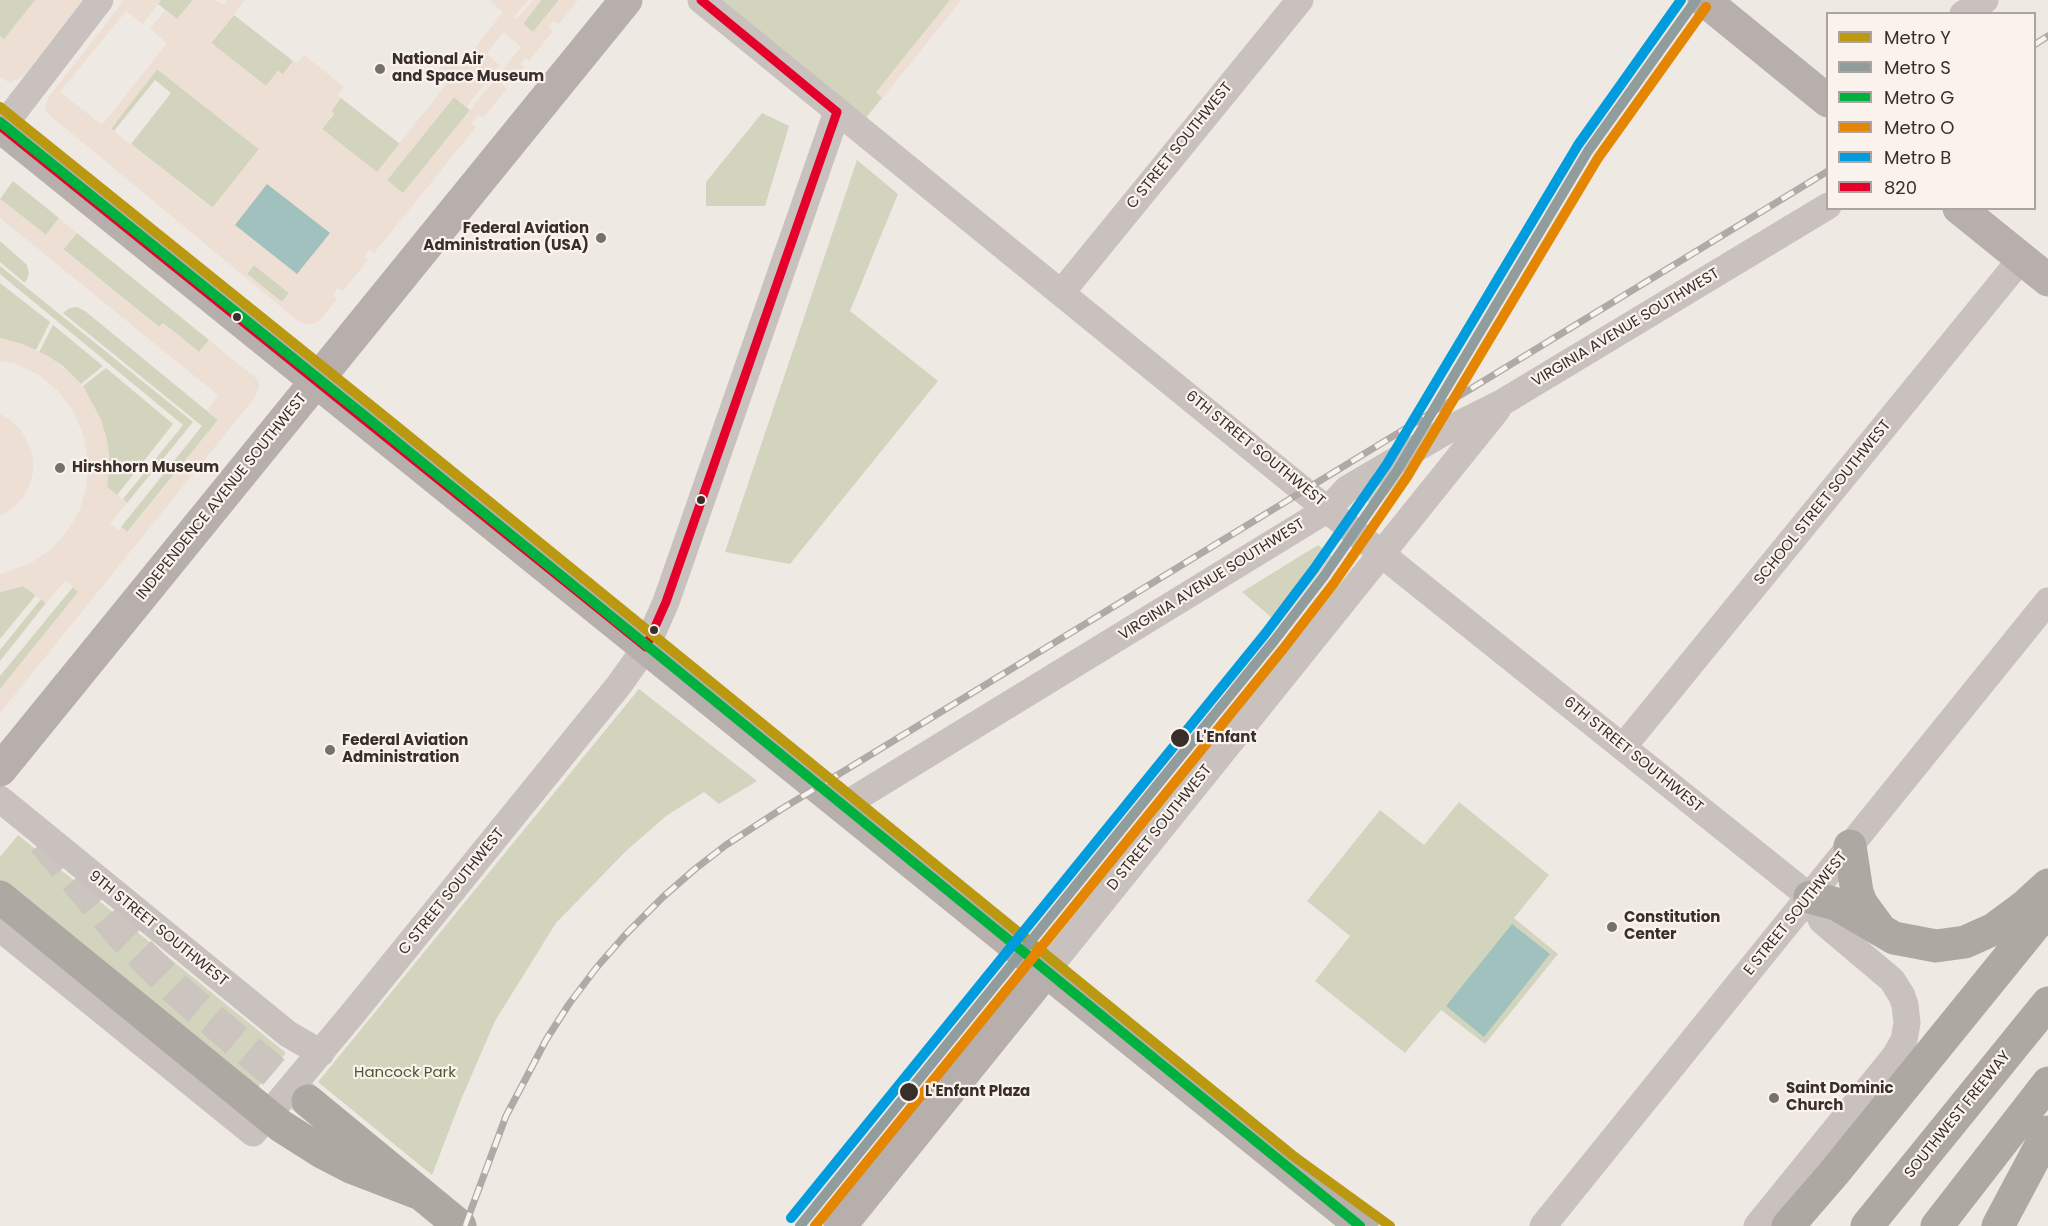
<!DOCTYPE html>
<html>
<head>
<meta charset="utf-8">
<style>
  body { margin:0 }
  #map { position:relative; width:2048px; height:1226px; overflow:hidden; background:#efe9e4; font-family:Poppins,sans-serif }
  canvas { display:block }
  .legend { position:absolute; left:1826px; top:12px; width:210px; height:198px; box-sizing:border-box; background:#faf3ed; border:2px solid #ada49f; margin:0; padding:8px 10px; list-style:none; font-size:18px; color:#392e2a }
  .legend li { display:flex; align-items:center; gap:12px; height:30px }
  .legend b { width:30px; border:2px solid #ada49f }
</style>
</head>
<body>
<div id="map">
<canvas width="2048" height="1226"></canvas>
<ul class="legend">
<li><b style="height:8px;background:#ba980f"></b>Metro Y</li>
<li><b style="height:8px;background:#919d9d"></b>Metro S</li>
<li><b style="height:8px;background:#00b140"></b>Metro G</li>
<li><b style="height:8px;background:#e48602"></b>Metro O</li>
<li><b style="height:8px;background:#009cde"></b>Metro B</li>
<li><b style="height:8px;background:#e4002b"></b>820</li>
</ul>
</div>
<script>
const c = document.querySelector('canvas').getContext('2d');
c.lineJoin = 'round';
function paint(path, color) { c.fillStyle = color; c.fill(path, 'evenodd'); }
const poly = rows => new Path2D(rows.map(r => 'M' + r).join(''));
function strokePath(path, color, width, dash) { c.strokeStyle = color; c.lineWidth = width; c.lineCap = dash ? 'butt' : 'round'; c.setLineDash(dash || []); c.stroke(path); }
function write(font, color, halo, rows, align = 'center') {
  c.font = font + ' Poppins,sans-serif'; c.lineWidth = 4.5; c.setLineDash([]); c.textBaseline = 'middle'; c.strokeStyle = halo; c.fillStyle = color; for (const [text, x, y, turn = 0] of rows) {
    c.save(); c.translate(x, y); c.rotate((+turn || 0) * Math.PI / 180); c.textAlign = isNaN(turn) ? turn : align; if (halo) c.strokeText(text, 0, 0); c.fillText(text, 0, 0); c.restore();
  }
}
const green = poly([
  [0,0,82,0,23,76,10,82,0,77],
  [161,0,193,0,177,19,158,4],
  [541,0,559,0,533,32,523,24],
  [716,0,961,0,865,119],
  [234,15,293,61,283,75,278,71,266,86,211,43],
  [157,69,259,149,213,208,131,144,171,93,155,80,114,131,111,128],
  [454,97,470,110,403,194,387,180],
  [341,98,400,144,377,173,322,129,334,114,331,111],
  [762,113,789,126,765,206,706,206,706,182],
  [857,160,898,194,850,311,938,381,790,564,725,552],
  [13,181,59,218,46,235,0,199],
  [77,233,209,340,199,352,163,323,159,327,63,249],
  [0,241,27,265,29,274,25,283,0,262],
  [254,265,289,293,282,302,247,274],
  [0,266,193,422,127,503,123,499,183,425,0,274],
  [0,283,50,322,36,350,0,338],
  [77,307,85,311,218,420,127,532,121,527,202,426,63,313,70,308],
  [53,325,103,366,81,384,62,365,39,352],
  [106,368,173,424,117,495,107,487,109,458,107,441,101,420,83,386],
  [1413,465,1376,508,1362,497],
  [1318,545,1332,556,1279,624,1242,592],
  [23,586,36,595,0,639,0,592],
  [73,587,79,592,0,689,0,676],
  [41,599,46,603,0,661,0,650],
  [639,689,757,781,719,804,704,792,666,816,626,851,556,923,495,1021,460,1102,432,1175,318,1082],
  [1459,802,1549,875,1514,918,1558,954,1485,1044,1441,1010,1405,1053,1315,981,1350,936,1307,901,1380,810,1424,845],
  [18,835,286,1053,256,1090,0,883,0,857]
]);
const plaza = poly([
  [35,0,82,0,23,76,10,82,0,77,0,36,4,39],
  [124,0,161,0,143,24,126,11,60,92,102,125,167,43,150,29,165,10,177,19,193,0,216,0,223,5,227,0,245,0,211,43,266,86,278,71,283,74,293,61,297,63,304,55,344,87,338,95,341,98,331,111,334,113,322,129,377,172,448,82,436,72,449,57,461,66,503,12,491,2,493,0,528,0,514,17,517,19,533,0,541,0,523,24,533,32,559,0,578,0,559,24,554,21,549,27,553,31,529,61,525,58,521,64,524,67,512,83,507,79,502,85,507,89,483,118,478,115,472,123,476,127,374,253,369,250,364,257,368,260,343,291,338,288,333,295,337,299,321,319,314,324,307,324,298,321,46,112,45,108,48,98],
  [504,32,521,47,403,193,387,180,454,97,466,107,500,65,486,54],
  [157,69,259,149,212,208,111,129],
  [254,265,289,293,282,302,247,274],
  [950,0,961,0,882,98,876,92],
  [0,199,46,235,59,218,77,233,63,250,159,327,163,323,199,352,209,340,257,379,259,385,256,396,0,713,0,689,78,592,66,580,46,603,23,586,0,592,0,574,29,564,49,551,66,533,79,512,86,489,88,463,84,437,74,413,59,392,39,375,14,363,0,361,0,338,23,344,50,357,69,372,84,388,101,420,107,441,109,458,107,487,127,503,110,524,118,530,121,527,128,532,218,420,207,410,218,395,0,218],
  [0,414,13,422,21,430,31,449,33,459,33,473,29,487,22,499,12,509,0,516]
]);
const water = poly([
  [267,184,330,233,297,274,235,225],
  [1512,924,1550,954,1484,1037,1446,1006]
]);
const highwayTunnel = poly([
  [44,841,124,937,179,992,308,1101]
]);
const minor = poly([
  [701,0,1405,573,1810,897,1822,921,1892,980,1902,996,1905,1005,1907,1023,1904,1040,1895,1056,1757,1226],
  [1963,14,1985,0],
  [0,130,100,0],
  [1061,293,1300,0],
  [1623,747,2021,259],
  [0,799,288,1034,321,1053],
  [843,806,1328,509,1347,489,1451,428,1503,402,1828,206],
  [0,928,253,1133,354,1012,619,685,646,647,666,602,837,112],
  [1047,970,1497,410],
  [1543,1226,2048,601]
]);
const major = poly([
  [1704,0,1828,101],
  [0,126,1362,1226],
  [1959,208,2048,280],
  [0,770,626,0],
  [840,1226,1047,970]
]);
const highway = poly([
  [1850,846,1857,892,1861,903,1880,929],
  [0,897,281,1126,322,1152,351,1167,421,1194],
  [1810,897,1836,904,1894,938,1936,946,1965,942,1994,929,2025,906,2048,885],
  [308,1101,460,1226],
  [1788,1226,1833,1174,2048,909],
  [1867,1226,2048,1003],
  [1937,1226,2048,1083],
  [1998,1226,2048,1132]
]);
const rail = poly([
  [2034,45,2048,36],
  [465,1226,506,1116,546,1040,569,1004,597,967,626,934,663,897,695,869,726,845,780,810,1828,171]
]);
const bus1 = poly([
  [701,0,837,112],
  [0,126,646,647],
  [646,647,666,602,837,112]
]);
const metro1 = poly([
  [0,107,389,420,1292,1155,1390,1226]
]);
const metro2 = poly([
  [800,1226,1274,641,1324,576,1397,471,1588,151,1696,0]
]);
const metro3 = poly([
  [0,122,381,429,1360,1226]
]);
const metro4 = poly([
  [815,1226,1283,649,1334,583,1407,477,1598,158,1706,7]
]);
const metro5 = poly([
  [791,1218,1265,634,1314,569,1387,464,1578,145,1681,0]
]);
const markers = [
  [380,69,6,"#796f6b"],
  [601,238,6,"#796f6b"],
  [237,317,5,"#392e2a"],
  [60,468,6,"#796f6b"],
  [701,500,5,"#392e2a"],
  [654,630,5,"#392e2a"],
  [1180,738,10,"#392e2a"],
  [330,750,6,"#796f6b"],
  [1612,927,6,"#796f6b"],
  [909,1092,10,"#392e2a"],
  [1774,1098,6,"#796f6b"]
];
const poiNames = [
  ["National Air",392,60],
  ["and Space Museum",392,77],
  ["Federal Aviation",589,229,"right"],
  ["Administration (USA)",589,246,"right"],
  ["Hirshhorn Museum",72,468],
  ["Federal Aviation",342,741],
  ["Administration",342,758],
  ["Constitution",1624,918],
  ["Center",1624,935],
  ["Saint Dominic",1786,1089],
  ["Church",1786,1106]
];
const streetNames = [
  ["C STREET SOUTHWEST",1180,146,-51],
  ["VIRGINIA AVENUE SOUTHWEST",1626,328,-31],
  ["6TH STREET SOUTHWEST",1255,449,39],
  ["INDEPENDENCE AVENUE SOUTHWEST",222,497,-51],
  ["SCHOOL STREET SOUTHWEST",1823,503,-51],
  ["VIRGINIA AVENUE SOUTHWEST",1212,580,-32],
  ["6TH STREET SOUTHWEST",1633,755,39],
  ["D STREET SOUTHWEST",1160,828,-51],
  ["C STREET SOUTHWEST",452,892,-51],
  ["E STREET SOUTHWEST",1796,914,-51],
  ["9TH STREET SOUTHWEST",158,929,39],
  ["SOUTHWEST FREEWAY",1958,1115,-51]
];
const stopNames = [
  ["L'Enfant",1196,738],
  ["L'Enfant Plaza",925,1092]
];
const parkNames = [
  ["Hancock Park",405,1073]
];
paint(green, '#d2d4be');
paint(plaza, '#eddfd4');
paint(water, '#a1c1be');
strokePath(highwayTunnel, '#cbc4bf', 33, [33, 16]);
strokePath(minor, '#c8c1bd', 27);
strokePath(major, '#b7afac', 33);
strokePath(highway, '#aea8a3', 33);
strokePath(rail, '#b0aaa6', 7);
strokePath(rail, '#faf3ed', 4.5, [14]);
strokePath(bus1, '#e4002b', 9);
strokePath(metro1, '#ba980f', 10);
strokePath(metro2, '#919d9d', 10);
strokePath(metro3, '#00b140', 10);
strokePath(metro4, '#e48602', 10);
strokePath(metro5, '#009cde', 10);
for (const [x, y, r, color] of markers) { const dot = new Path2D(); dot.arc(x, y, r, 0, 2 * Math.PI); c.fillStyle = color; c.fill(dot); strokePath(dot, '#faf3ed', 2); }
write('bold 15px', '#392e2a', '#faf3ed', poiNames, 'left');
write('15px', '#392e2a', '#faf3ed', streetNames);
write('bold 15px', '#392e2a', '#faf3ed', stopNames, 'left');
write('15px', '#4d582e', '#faf3ed', parkNames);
</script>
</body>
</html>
